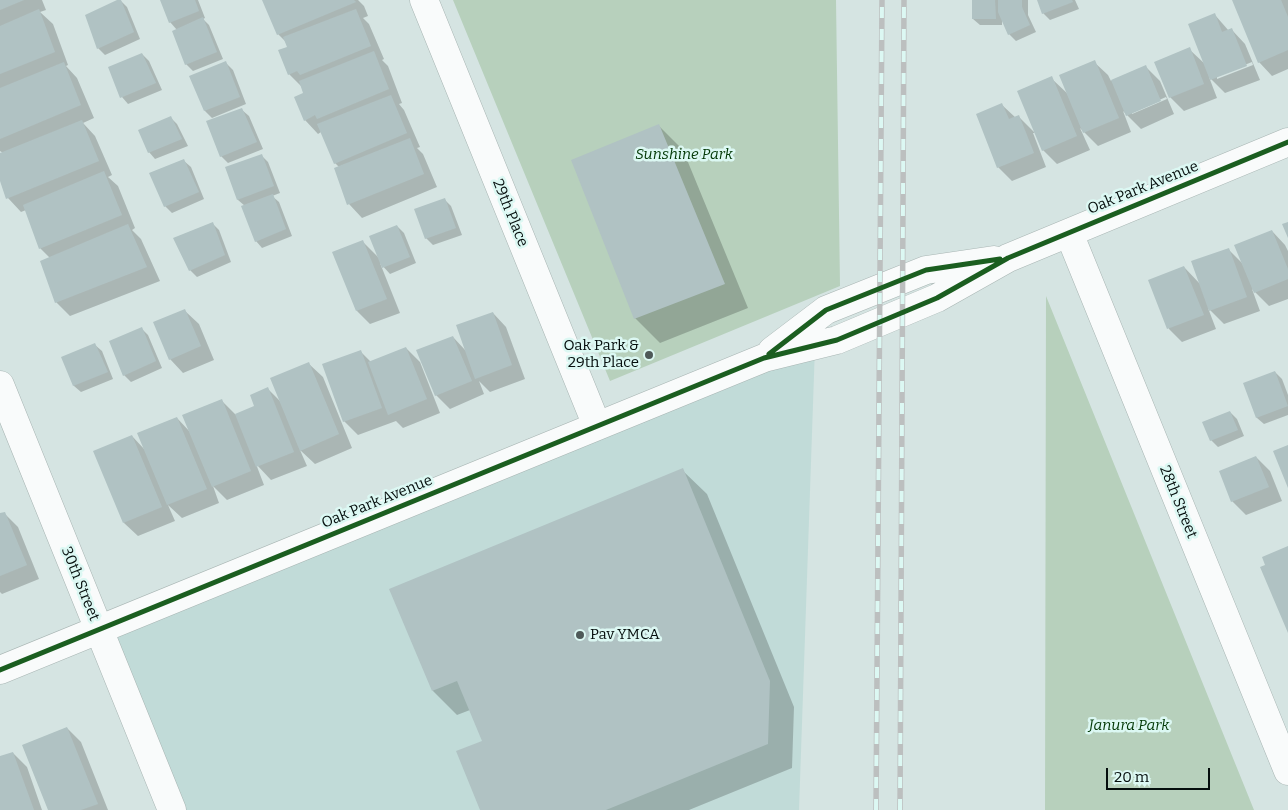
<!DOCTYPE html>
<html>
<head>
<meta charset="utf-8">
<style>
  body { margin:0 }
  #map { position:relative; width:1288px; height:810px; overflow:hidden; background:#d5e4e2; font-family:Bitter,serif }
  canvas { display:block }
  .scale { position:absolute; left:1106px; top:768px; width:104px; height:22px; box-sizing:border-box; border:2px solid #050e0d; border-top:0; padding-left:6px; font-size:15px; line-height:18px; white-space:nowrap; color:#050e0d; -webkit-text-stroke:4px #dcf8f3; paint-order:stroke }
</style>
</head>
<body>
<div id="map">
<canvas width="1288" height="810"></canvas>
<div class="scale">20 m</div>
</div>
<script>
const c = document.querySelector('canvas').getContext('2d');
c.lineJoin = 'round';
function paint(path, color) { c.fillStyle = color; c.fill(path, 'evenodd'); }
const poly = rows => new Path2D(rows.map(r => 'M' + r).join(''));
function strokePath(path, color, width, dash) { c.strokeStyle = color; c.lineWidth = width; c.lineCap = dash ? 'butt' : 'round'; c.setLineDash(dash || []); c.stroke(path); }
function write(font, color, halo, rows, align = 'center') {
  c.font = font + ' Bitter,serif'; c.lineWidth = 5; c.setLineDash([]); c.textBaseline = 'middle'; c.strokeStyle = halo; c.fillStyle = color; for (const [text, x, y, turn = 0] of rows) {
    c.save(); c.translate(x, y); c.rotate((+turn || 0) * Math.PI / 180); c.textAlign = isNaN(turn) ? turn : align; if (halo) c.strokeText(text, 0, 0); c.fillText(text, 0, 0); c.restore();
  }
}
const built = poly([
  [815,346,799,810,182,810,111,633]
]);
const green = poly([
  [453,0,836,0,840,286,610,381],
  [1046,296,1254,810,1045,810]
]);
const shadow = poly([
  [0,0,42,0,46,10,40,12,53,24,68,65,66,66,77,78,94,118,83,123,95,136,112,175,108,177,118,186,135,228,132,230,141,239,160,281,70,316,56,302,50,258,40,248,26,210,21,212,8,198,0,178,0,154,3,153,0,151],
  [120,0,127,7,140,39,105,55,98,48],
  [161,0,198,0,205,18,203,19,209,25,223,59,193,71,186,64,177,30,170,22],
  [264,0,358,0,364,6,368,16,363,18,369,24,384,59,382,60,388,66,402,103,399,104,404,110,420,147,417,148,423,154,437,187,362,218,349,204,339,167,335,163,321,132,318,134,305,120,305,94,302,87,289,74,289,48,287,43,278,34],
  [973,0,1028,0,1028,15,1036,32,1016,41,1009,34,1002,18,1002,25,980,25,973,19],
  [1038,0,1075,0,1079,9,1050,20,1043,13],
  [1234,0,1288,0,1288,69,1272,76,1259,62],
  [1215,15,1229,31,1232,30,1245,44,1260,80,1225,93,1209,77,1217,98,1184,111,1170,97,1189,49,1206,65],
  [1252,62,1253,65,1217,79,1217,76],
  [142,54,149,61,162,90,128,104,122,97,110,67],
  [1094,62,1108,75,1111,81,1146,67,1160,81,1174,114,1141,129,1123,111,1131,132,1098,146,1080,128,1090,150,1057,164,1043,150,1051,78,1069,95],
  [1166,97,1167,99,1132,114,1132,112],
  [226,63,233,70,246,104,212,118,205,111,191,77],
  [1002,105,1016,118,1019,117,1035,133,1033,133,1046,167,1012,181,998,167],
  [242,110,249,116,263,149,228,163,221,156],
  [170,117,177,124,188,146,155,159,149,152],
  [659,126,683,150,748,308,660,343,635,318],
  [261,155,268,162,280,193,272,196,279,202,292,236,262,248,256,241,245,206,238,200,226,168],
  [184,161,191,167,204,199,172,213,165,206],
  [445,200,451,206,462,235,433,245,426,238],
  [212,223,219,230,231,262,197,277,190,270],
  [397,226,404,233,416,263,390,274,380,263,400,313,370,324,357,311,362,241,379,258],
  [1272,231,1285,245,1288,251,1288,299,1269,306,1252,289,1260,311,1224,324,1208,308,1216,329,1182,342,1169,329,1150,281,1184,267,1201,285,1228,249,1244,265],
  [185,311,199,324,214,360,183,373,170,359],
  [493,313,506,327,525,379,490,392,479,381,484,394,450,409,436,395,453,337,466,351],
  [141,328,148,335,162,368,131,382,124,375],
  [95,345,102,351,113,379,81,392,74,386,63,358],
  [406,348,420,362,440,413,403,428,396,421,358,435,344,421,361,352,371,362],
  [309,364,323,377,352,448,315,464,300,450,307,466,271,480,256,464,264,485,227,500,213,486,219,503,182,518,168,505,175,521,138,536,124,523,132,436,145,450,177,418,191,433,221,400,236,415,256,407,268,389,281,402],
  [1275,372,1282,379,1288,395,1288,415,1264,424,1257,418,1245,384],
  [1230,412,1237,419,1244,436,1218,447,1211,440],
  [1256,457,1270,471,1282,501,1246,515,1232,501],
  [682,470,707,494,794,707,792,768,689,810,482,810,484,742,470,710,457,715,433,691,391,589],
  [4,513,18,527,39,579,2,594,0,592,0,515],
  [67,728,81,742,108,810,49,810],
  [13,753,27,767,42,810,0,810,0,758]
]);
const building = poly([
  [0,0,24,0,0,10],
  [117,0,121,0,134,32,97,49,85,15],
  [160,0,195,0,199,11,169,23],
  [262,0,354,0,356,2,277,35],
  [972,0,995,0,996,19,972,19],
  [998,0,1022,0,1022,7,1030,25,1008,35,998,12],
  [1037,0,1072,0,1073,2,1042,14],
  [1232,0,1281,0,1288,17,1288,50,1258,63],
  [39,9,55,52,0,74,0,26],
  [356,9,371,46,300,75,297,71,288,75,278,50,287,47,283,37],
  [1215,13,1222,32,1232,28,1247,66,1210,80,1188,24],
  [203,17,217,52,185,65,172,31],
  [1190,47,1204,84,1169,98,1154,62],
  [374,51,389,89,317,119,315,115,304,121,294,97,303,93,299,81],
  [142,53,156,83,120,98,108,67],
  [1095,60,1119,118,1083,133,1059,75],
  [226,61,240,97,204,111,189,76],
  [64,62,81,105,0,139,0,88],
  [1146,65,1161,101,1126,116,1111,80],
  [1052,76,1077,136,1042,151,1017,91],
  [391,95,407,133,334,164,317,124],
  [1002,103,1009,119,1019,115,1034,153,997,168,976,114],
  [242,108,257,142,220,157,206,121],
  [171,116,182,139,148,153,138,130],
  [82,120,99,161,6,199,0,181,0,153],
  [659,124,725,284,634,319,571,160],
  [410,138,424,174,347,205,334,168],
  [262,154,274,186,237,200,225,167],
  [184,159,199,192,164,207,149,173],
  [104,171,122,215,39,249,23,205],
  [273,194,286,229,255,242,241,206],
  [445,198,456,228,425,239,414,209],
  [213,222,225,255,189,271,173,238],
  [1288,222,1288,238,1282,224],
  [128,224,147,267,55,303,40,261],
  [397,225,410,257,382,268,369,236],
  [1272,230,1288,269,1288,279,1254,293,1234,245],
  [363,240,387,299,356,311,332,252],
  [1229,248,1247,297,1209,311,1191,261],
  [1184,266,1204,315,1167,329,1148,280],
  [185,309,201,346,169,360,153,322],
  [493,312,512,365,475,379,456,325],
  [142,327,156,361,123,376,109,341],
  [453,336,472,381,435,396,416,350],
  [95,343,108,372,73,386,61,357],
  [406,347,427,399,388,415,368,362],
  [361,350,382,408,343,422,322,364],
  [309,362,339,434,300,451,270,378],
  [1275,371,1288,406,1256,418,1243,383],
  [268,387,294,452,256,467,235,414,254,406,250,395],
  [222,399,251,471,212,487,182,415],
  [1230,411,1238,430,1210,441,1202,422],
  [177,417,207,489,167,505,137,433],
  [132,435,162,507,123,523,93,451],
  [1288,445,1288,488,1273,451],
  [1256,456,1269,487,1231,502,1219,471],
  [683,468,770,681,768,744,606,810,480,810,456,751,482,741,457,681,432,691,389,589],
  [5,512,27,565,0,576,0,513],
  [1288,546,1288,633,1260,567,1265,565,1262,557],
  [67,727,98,804,81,810,48,810,22,745],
  [13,752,34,810,0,810,0,756]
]);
const minor = poly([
  [424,0,597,426],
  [1069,233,1288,771],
  [772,351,826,310,926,270,994,260],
  [0,385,172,810],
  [0,670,764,358,837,340,937,298,1008,258,1288,142]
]);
const rail = poly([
  [876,810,882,0],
  [900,810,904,0]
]);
const cycleway = poly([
  [769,354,826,310,926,270,1000,259],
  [0,670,764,358,837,340,937,298,1008,258,1288,142]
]);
const markers = [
  [649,355,5,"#4e5958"],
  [580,635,5,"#4e5958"]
];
const parkNames = [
  ["Sunshine Park",684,155],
  ["Janura Park",1129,726]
];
const streetNames = [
  ["Oak Park Avenue",1143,188,-22],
  ["29th Place",510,213,68],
  ["Oak Park Avenue",377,502,-22],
  ["28th Street",1178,502,68],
  ["30th Street",80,584,68]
];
const poiNames = [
  ["Oak Park &",639,346],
  ["29th Place",639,363],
  ["Pav YMCA",590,635,"left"]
];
paint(built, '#c1dbd8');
paint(green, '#b7d0bc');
paint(shadow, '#0003');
paint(building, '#b0c2c3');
strokePath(minor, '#a8b5b3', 29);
strokePath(minor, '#f9fbfb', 28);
strokePath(rail, '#bcbfbf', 5.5);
strokePath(rail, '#dcf8f3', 4, [11]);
strokePath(cycleway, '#1b5e20', 5);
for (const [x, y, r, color] of markers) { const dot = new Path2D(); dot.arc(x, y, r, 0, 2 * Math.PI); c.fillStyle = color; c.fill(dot); strokePath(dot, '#dcf8f3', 2); }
write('italic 15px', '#023805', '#dcf8f3', parkNames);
write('15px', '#050e0d', '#dcf8f3', streetNames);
write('15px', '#050e0d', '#dcf8f3', poiNames, 'right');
</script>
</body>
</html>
